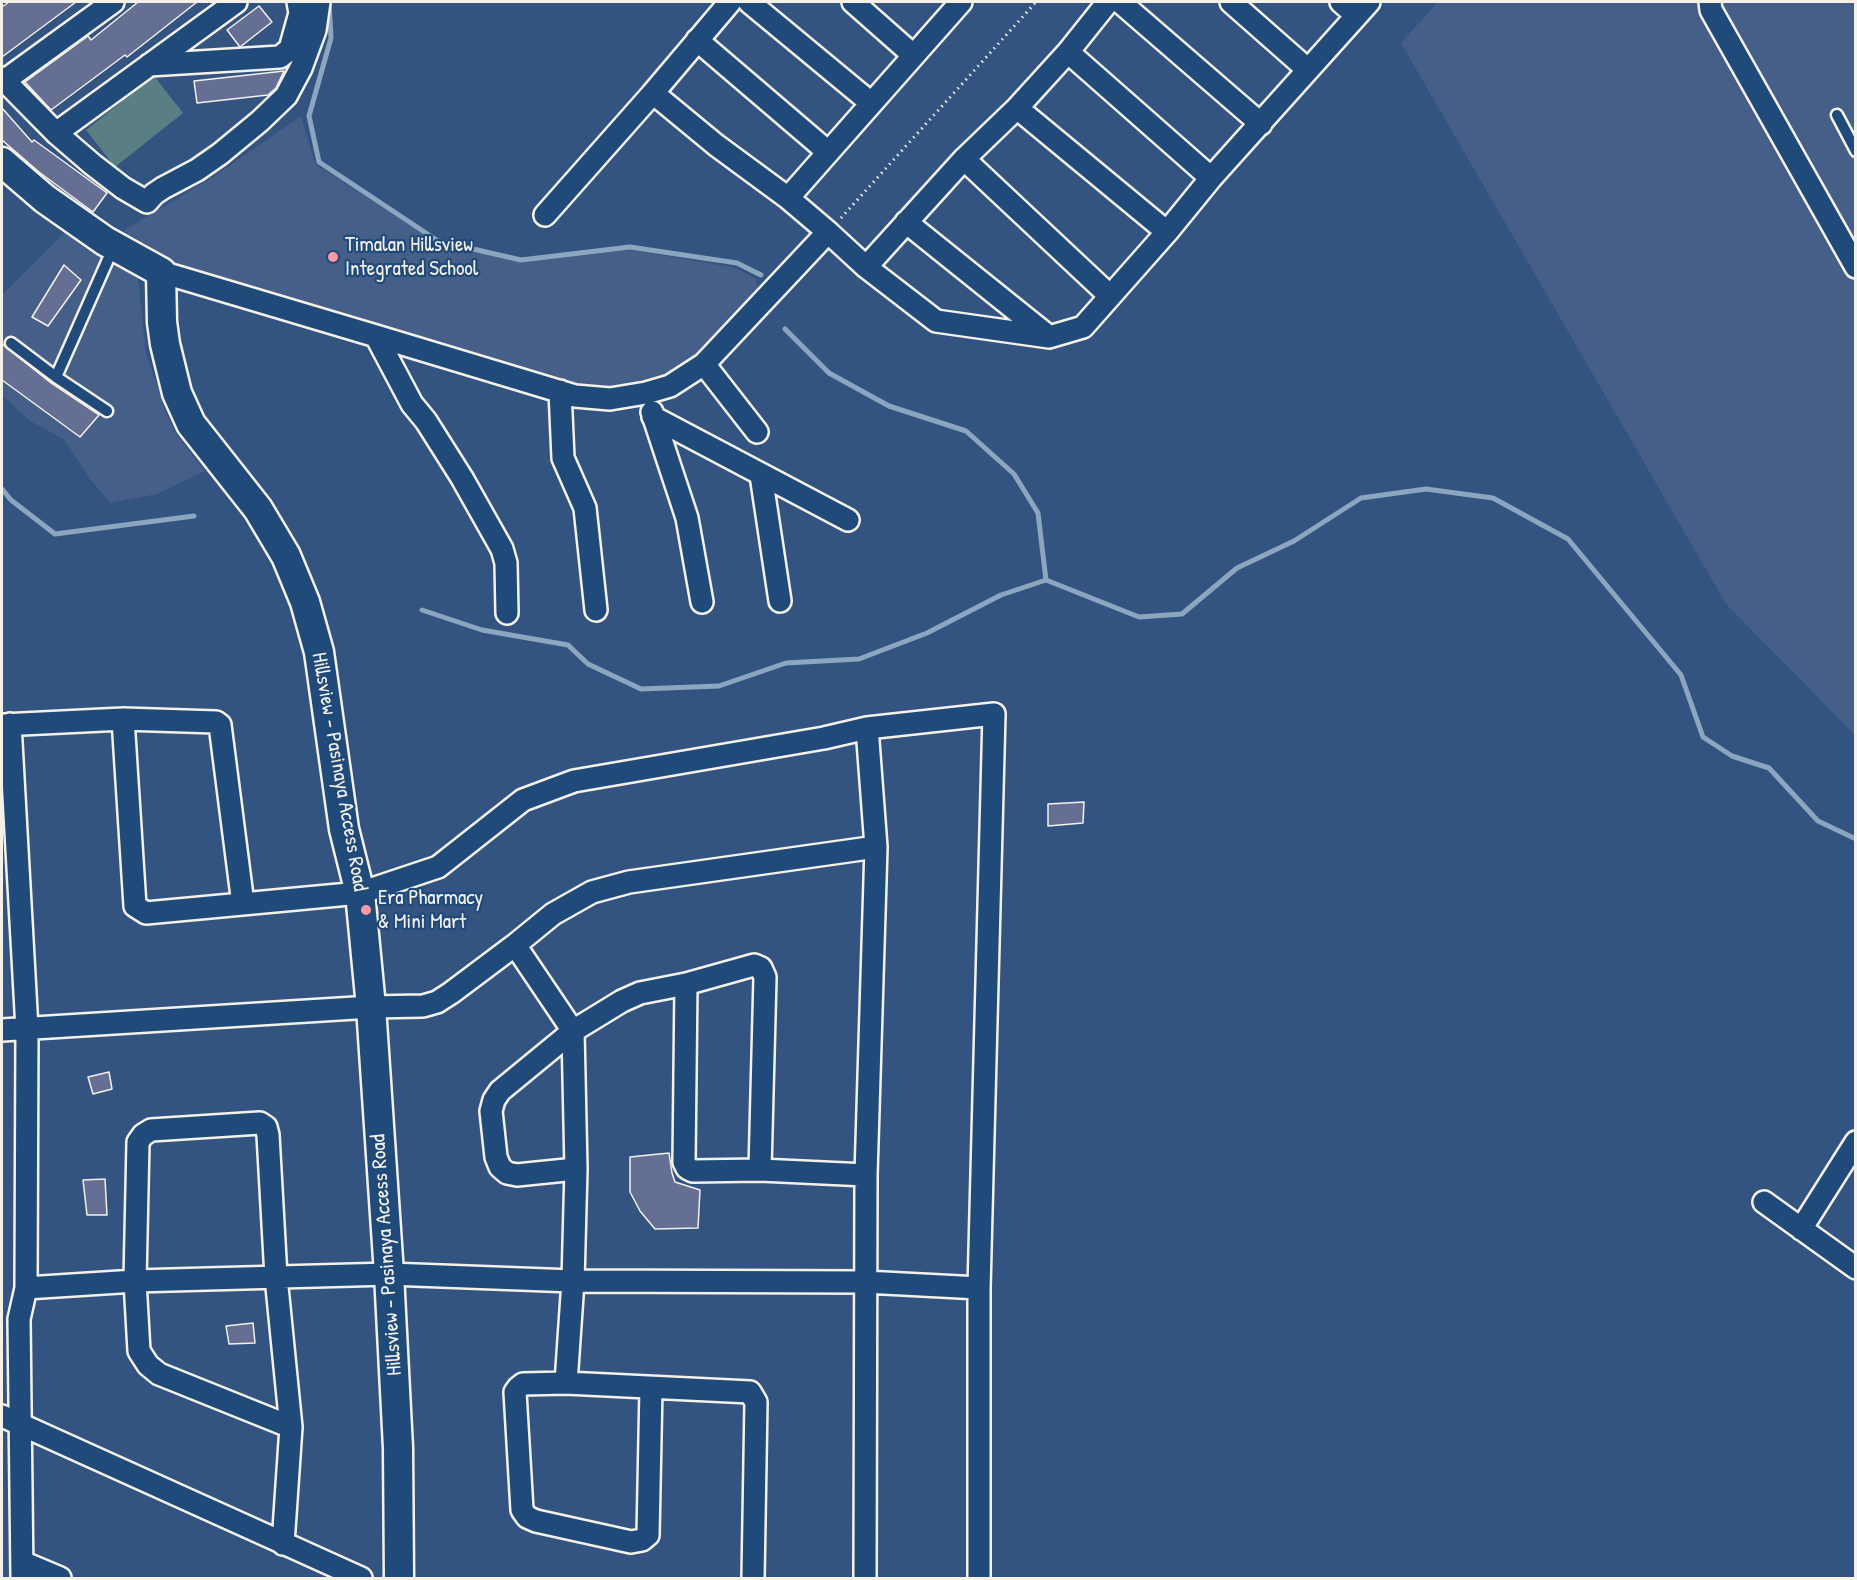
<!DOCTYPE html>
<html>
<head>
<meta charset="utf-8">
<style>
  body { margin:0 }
  #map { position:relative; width:1857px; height:1580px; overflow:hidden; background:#335481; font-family:"Patrick Hand",sans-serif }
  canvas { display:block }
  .frame { position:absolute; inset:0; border:3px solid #f4f1e8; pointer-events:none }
</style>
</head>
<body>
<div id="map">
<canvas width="1857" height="1580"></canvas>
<div class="frame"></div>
</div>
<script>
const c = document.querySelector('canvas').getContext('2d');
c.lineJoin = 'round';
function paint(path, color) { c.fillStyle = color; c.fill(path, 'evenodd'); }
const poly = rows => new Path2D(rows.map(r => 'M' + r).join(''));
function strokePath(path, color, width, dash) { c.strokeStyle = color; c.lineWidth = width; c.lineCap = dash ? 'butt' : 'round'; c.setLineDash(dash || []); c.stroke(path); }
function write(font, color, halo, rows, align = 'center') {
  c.font = font + ' "Patrick Hand",sans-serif'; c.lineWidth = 4.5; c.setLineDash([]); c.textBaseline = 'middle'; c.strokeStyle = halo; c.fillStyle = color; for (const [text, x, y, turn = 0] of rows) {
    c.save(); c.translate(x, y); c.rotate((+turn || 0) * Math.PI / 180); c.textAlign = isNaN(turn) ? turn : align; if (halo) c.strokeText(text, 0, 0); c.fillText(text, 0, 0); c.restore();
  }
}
const built = poly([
  [1438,2,1855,2,1855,735,1726,604,1401,43],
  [301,116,315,164,437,243,520,261,631,250,736,268,756,279,758,291,684,366,623,392,582,391,173,264,161,252,123,231,216,175],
  [66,231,138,279,146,353,165,410,175,433,205,471,157,494,110,503,90,479,64,439,30,421,2,395,2,295]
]);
const green = poly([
  [154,76,183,113,115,167,86,130]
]);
const stream = poly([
  [329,2,331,38,309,116,319,162,438,241,521,260,630,247,737,263,761,275],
  [785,329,829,373,889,406,966,431,1014,474,1038,513,1046,580],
  [2,489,11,500,55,534,194,516],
  [422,610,482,630,568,645,588,664,641,689,719,686,786,663,859,659,927,633,1001,595,1046,580,1139,617,1182,614,1237,568,1294,541,1361,498,1426,489,1493,498,1568,539,1681,675,1703,737,1732,756,1769,768,1818,821,1856,839]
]);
const building = poly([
  [9,2,76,2,2,57,2,7,9,2],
  [138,2,197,2,127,57,125,55,51,110,25,82,88,36,91,40,138,2],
  [259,6,272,22,240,47,227,30,259,6],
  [284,71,276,88,268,95,197,103,194,81,284,71],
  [2,108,32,142,34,140,107,193,93,212,39,172,2,140,2,108],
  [64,265,81,280,48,326,32,317,64,265],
  [2,344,51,383,99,415,80,437,2,380,2,344],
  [1084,802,1083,823,1048,826,1048,804,1084,802],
  [109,1072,112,1089,93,1094,88,1077,109,1072],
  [669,1153,672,1173,675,1182,700,1190,698,1228,655,1229,640,1211,630,1192,630,1157,669,1153],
  [105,1179,107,1215,87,1215,83,1180,105,1179],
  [253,1323,255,1343,229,1344,226,1326,253,1323]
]);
const path = poly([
  [841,218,1036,2]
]);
const lane = poly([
  [1837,115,1856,151],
  [11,343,56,377],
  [107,411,56,377,114,246]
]);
const street = poly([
  [730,2,653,93,716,145,788,198,828,232],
  [749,2,871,103],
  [853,2,913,55],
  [1120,2,1261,124],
  [1231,2,1307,69],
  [1341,2,1356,15],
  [1710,2,1711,10,1856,267],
  [697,40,828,152],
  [1068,52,1211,178],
  [149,65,280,57,290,49,300,13,298,2],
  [2,78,56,133,92,164,123,188,147,202,154,194,163,188,197,170,220,154,260,121,286,96,301,68,315,30,319,2],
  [4,81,113,2],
  [1017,108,1167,232],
  [56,133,236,2],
  [964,159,1110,296],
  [788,198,961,2],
  [545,215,653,93],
  [906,222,1048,336],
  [866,267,964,159,1017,108,1068,52,1108,2],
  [161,272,376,336,412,404,426,421,462,478,502,549,506,563,507,613],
  [376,336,575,396,610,399,646,393,670,386,704,364,828,232,866,267,936,321,1049,337,1083,327,1167,232,1211,178,1369,2],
  [704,364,757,432],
  [560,391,563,458,585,508,596,610],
  [652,412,687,518,702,602],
  [653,417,848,520],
  [761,475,780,601],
  [123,719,135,906,146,913,360,893,438,867,523,800,574,781,824,738,867,728,994,714,979,1288,979,1578],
  [10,724,27,1029,26,1288,19,1319,22,1578],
  [2,725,123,719,216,722,220,725,243,904],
  [515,945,573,1031,576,1169,573,1281,566,1383],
  [686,984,684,1162,687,1168,693,1171,760,1170,866,1175],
  [2,1030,371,1007,423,1006,437,1002,451,993,515,945,553,914,592,892,629,882,876,847],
  [576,1169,517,1175,507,1173,500,1167,496,1157,491,1111,494,1100,500,1091,573,1031,622,1001,640,993,686,984,754,965,761,968,765,977,760,1170],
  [1764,1202,1856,1268],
  [1801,1229,1856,1142],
  [26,1288,135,1281,389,1274,573,1281,865,1282,979,1288],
  [651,1388,648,1535,642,1540,631,1542,536,1521,527,1517,522,1510,515,1392,518,1388,523,1384,566,1383,750,1392,756,1402,753,1578],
  [2,1416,361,1578],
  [283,1544,291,1427,276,1277,268,1135,266,1127,260,1123,151,1130,143,1135,138,1142,135,1281,139,1351,148,1365,159,1374,291,1427],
  [22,1562,60,1578],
  [865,1578,866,1175,876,847,867,728]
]);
const secondary = poly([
  [2,162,45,199,105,241,161,272,162,322,165,344,177,393,191,424,258,509,286,556,305,602,319,652,344,829,360,893,371,1007,389,1274,398,1448,399,1578]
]);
const markers = [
  [333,257,6,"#ff9aa2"],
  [366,910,6,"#ff9aa2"]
];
const poiNames = [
  ["Timalan Hillsview",345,245],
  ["Integrated School",345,269],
  ["Era Pharmacy",378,898],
  ["& Mini Mart",378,922]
];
const streetNames = [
  ["Hillsview - Pasinaya Access Road",339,772,80],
  ["Hillsview - Pasinaya Access Road",387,1255,-94]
];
paint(built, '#465f88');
paint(green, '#597e83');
strokePath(stream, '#8da6bf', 5);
paint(building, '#656e93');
strokePath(building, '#f4f1e8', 1.5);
strokePath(lane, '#f4f1e8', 15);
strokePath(street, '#f4f1e8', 26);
strokePath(secondary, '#f4f1e8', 33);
strokePath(path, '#f4f1e8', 3, [1.5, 4.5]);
strokePath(lane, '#1f4a7a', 10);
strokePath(street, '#1f4a7a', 21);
strokePath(secondary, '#1f4a7a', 28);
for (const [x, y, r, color] of markers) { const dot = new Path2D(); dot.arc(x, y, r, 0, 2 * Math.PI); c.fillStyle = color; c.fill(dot); strokePath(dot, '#1f4a7a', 2); }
write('21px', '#f4f1e8', '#1f4a7a', poiNames, 'left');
write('21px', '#f4f1e8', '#1f4a7a', streetNames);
</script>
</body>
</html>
